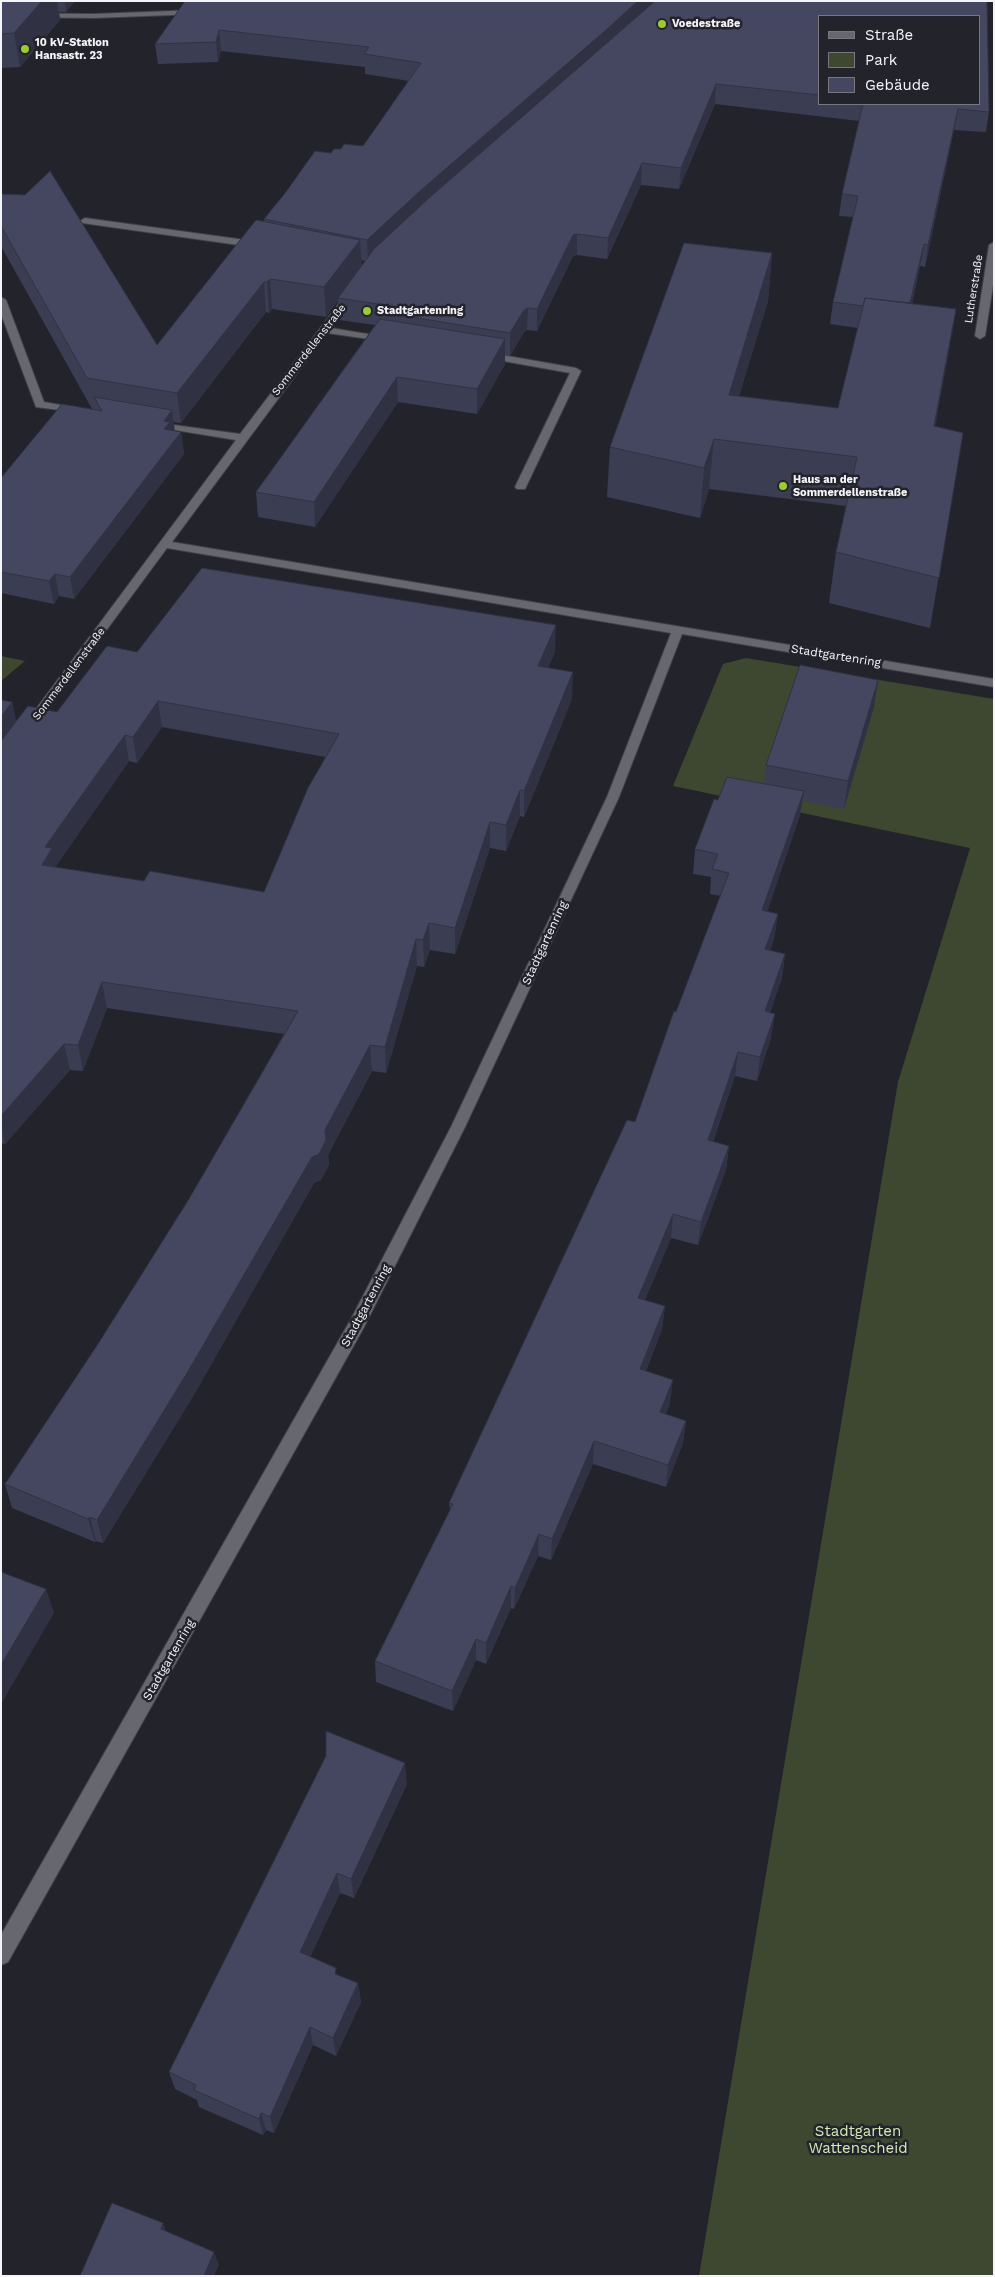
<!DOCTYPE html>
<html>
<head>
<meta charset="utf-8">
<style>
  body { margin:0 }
  #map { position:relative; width:995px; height:2277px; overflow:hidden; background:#23242b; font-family:"Work Sans",sans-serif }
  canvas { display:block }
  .frame { position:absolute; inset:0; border:2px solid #f4f4f9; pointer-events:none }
  .legend { position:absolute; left:818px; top:15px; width:162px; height:90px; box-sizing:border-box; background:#23242b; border:1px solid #77777d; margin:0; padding:6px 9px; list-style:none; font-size:15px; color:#f4f4f9 }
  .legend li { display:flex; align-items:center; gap:10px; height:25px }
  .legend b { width:25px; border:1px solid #77777d }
</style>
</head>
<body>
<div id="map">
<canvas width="995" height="2277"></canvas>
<div class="frame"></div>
<ul class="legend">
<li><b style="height:6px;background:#66676f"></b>Straße</li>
<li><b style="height:14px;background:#3e4830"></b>Park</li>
<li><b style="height:14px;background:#454761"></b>Gebäude</li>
</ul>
</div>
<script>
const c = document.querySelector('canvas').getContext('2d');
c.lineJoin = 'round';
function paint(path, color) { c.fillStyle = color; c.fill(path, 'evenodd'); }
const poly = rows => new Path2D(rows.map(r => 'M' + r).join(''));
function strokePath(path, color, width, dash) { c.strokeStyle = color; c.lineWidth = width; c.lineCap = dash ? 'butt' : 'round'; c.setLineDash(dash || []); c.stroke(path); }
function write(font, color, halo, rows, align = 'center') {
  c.font = font + ' "Work Sans",sans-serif'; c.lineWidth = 5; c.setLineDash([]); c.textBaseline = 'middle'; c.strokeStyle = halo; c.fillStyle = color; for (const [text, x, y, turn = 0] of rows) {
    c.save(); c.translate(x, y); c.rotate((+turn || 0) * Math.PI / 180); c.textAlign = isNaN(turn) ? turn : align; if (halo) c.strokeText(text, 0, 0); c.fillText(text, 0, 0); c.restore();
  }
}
const green = poly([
  [1,656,25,661,1,681],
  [746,658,994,699,994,2276,699,2276,898,1082,970,848,673,786,723,664]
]);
const minor = poly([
  [197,10,200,10,200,14,93,18,1,17,1,13,93,14,197,10],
  [85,218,260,242,265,245,260,248,82,223,80,221,85,218],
  [994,242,994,279,985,336,980,339,975,336,989,245,994,242],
  [350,293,355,296,331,328,386,337,390,338,390,342,327,333,172,542,994,679,994,687,682,634,619,797,465,1127,363,1329,8,1962,1,1965,1,1935,351,1319,451,1127,607,797,671,633,167,548,35,727,27,727,25,724,27,721,236,440,156,427,151,424,152,422,240,434,346,294,350,293],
  [1,297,6,300,44,402,83,409,83,413,36,407,1,314,1,297],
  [485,352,576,368,581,371,525,489,517,489,515,487,570,373,481,357,480,355,485,352]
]);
const wall = poly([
  [1,1,75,1,66,12,59,12,60,20,20,67,1,68],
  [185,1,987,1,989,112,986,132,954,130,925,267,920,266,912,304,956,309,935,426,963,433,930,628,829,603,836,552,846,506,709,489,700,518,607,497,610,447,684,243,772,253,768,301,739,396,838,408,858,328,830,324,833,302,853,217,839,216,842,194,859,121,715,104,679,189,641,185,607,259,577,255,573,256,537,331,527,330,524,332,510,356,505,355,505,364,477,414,398,402,315,527,258,517,256,492,375,325,339,320,338,301,326,317,272,309,269,313,266,312,181,423,173,422,174,431,181,432,184,454,74,599,59,596,54,604,1,593,1,478,62,404,96,410,92,409,1,246,1,194,25,195,50,171,157,345,256,220,264,221,264,219,286,192,315,151,331,153,334,149,341,149,344,144,363,146,409,81,365,74,365,67,221,51,218,62,158,64,155,44],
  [819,16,979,16,979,104,819,104],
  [361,260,365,261,362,266],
  [137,652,555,652,548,668,572,699,524,817,520,816,506,851,490,848,455,954,430,950,424,967,417,966,386,1073,372,1071,328,1155,329,1165,321,1180,314,1183,195,1393,103,1543,96,1541,95,1542,12,1508,5,1484,98,1344,189,1199,284,1034,107,1008,83,1071,70,1070,5,1144,1,1143,1,700,12,702,16,721,57,712],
  [162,727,325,757,264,892,144,881,56,867,56,866,129,761,137,763],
  [878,680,874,707,844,809,802,801,800,815,767,912,778,914,774,938,770,951,785,954,782,978,770,1012,771,1038,757,1081,735,1076,713,1142,729,1146,726,1170,698,1245,671,1238,645,1300,665,1306,662,1329,646,1371,670,1403,666,1414,686,1421,683,1443,666,1487,593,1464,551,1560,538,1556,514,1609,511,1608,486,1664,476,1660,453,1711,376,1682,375,1661,450,1510,449,1503,635,1122,721,896,710,894,711,877,693,874,695,849,718,800,764,784,766,765],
  [407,1784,354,1898,340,1893,310,1957,338,1975,358,1983,361,2002,336,2056,313,2045,274,2133,266,2130,263,2135,199,2107,197,2100,175,2089,169,2072]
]);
const shadedWall = poly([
  [42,1,57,1,60,20,20,67,14,33],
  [65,1,75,1,66,12],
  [638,1,658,1,368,262,367,240,420,191],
  [219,30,221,51,218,62,216,42],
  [716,84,715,104,679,189,681,168],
  [958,109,954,130,925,267,928,245],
  [642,163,641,185,607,259,608,238],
  [577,234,577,255,573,256,537,331,537,309,573,235],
  [360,240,362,270,338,298,338,301,326,317,324,287],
  [924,244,920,266,905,333,908,311],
  [772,253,768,301,725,441,729,395],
  [270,279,272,309,269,313,267,282],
  [264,282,266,312,181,423,177,393],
  [528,308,527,330,524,332,510,356,510,333,524,310],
  [956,309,948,357,926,475,934,426],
  [505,339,505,364,477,414,477,389],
  [397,377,398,402,315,527,314,502],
  [172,410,175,432,181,432,184,454,74,599,70,577,164,421],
  [714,439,709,489,700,518,704,468],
  [55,574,59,596,54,604,49,581],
  [556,625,555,652,538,692,538,666],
  [573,672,572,699,524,817,524,791],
  [878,680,874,707,844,809,848,781],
  [158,701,162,727,137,763,133,737],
  [12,702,18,728,1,751,1,717],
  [125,735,129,761,56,866,58,875,42,865,45,847],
  [520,790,520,816,506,851,506,825],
  [804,791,800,815,759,935,762,910],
  [490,822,490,848,455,954,455,928],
  [778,914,774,938,762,974,765,949],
  [429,923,430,950,424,967,423,940],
  [416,939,417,966,386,1073,385,1047],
  [785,954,782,978,762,1036,765,1011],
  [102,982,107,1008,83,1071,78,1045],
  [775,1014,771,1038,757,1081,760,1057],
  [64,1044,70,1070,5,1144,1,1128,1,1116],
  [370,1045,372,1071,328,1155,329,1165,321,1180,314,1183,195,1393,103,1543,97,1520,325,1130],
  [738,1052,735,1076,705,1164,708,1140],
  [729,1146,726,1170,698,1245,701,1222],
  [673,1214,671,1238,636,1321,638,1298],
  [665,1306,662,1329,638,1392,640,1369],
  [673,1380,670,1403,658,1435,660,1412],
  [686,1421,683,1443,666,1487,668,1465],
  [594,1441,593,1464,551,1560,552,1539],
  [90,1517,96,1541,95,1542,88,1519],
  [539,1534,538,1556,514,1609,515,1588],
  [511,1586,511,1608,486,1664,486,1643],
  [46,1589,54,1613,1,1704,1,1665],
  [476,1639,476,1660,453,1711,452,1691],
  [405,1763,407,1784,354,1898,351,1879],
  [337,1873,340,1893,304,1971,300,1952],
  [358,1983,361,2002,336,2056,333,2038],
  [310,2027,313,2045,274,2133,270,2117],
  [261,2113,266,2130,263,2135,259,2119],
  [163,2223,168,2236,161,2229],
  [214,2252,219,2265,214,2276,204,2276]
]);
const building = poly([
  [1,1,42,1,14,33,1,34,1,1],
  [185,1,638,1,606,30,420,191,367,240,264,219,286,192,315,151,331,153,334,149,341,149,344,144,363,146,421,63,364,54,369,47,219,30,216,42,155,44,185,1],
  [655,1,987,1,989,112,958,109,928,245,924,244,910,303,865,298,863,306,833,302,858,196,842,194,863,104,979,104,979,16,819,16,819,95,716,84,681,168,642,163,608,238,577,234,573,235,537,309,528,308,524,310,510,333,386,313,391,306,338,298,374,249,429,198,655,1],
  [50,171,157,345,256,220,360,240,324,287,270,279,267,282,264,282,177,393,87,378,1,226,1,194,25,195,50,171],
  [684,243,772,253,729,395,838,408,865,298,956,309,934,426,963,433,939,578,836,552,857,457,714,439,704,468,610,447,684,243],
  [380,319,505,339,477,389,397,377,314,502,256,492,380,319],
  [94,397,172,410,164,421,170,422,164,429,181,432,70,577,55,574,49,581,1,572,1,478,62,404,102,411,94,397],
  [202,568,556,625,538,666,573,672,524,791,520,790,506,825,490,822,455,928,429,923,423,940,416,939,385,1047,370,1045,325,1130,326,1140,319,1154,312,1157,190,1368,97,1520,90,1517,88,1519,5,1484,98,1344,189,1199,298,1011,102,982,78,1045,64,1044,1,1116,1,741,28,706,57,712,107,646,137,652,202,568],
  [158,701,339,734,308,788,264,892,150,871,144,881,42,865,52,848,45,847,101,768,125,735,133,737,158,701],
  [800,665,878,680,848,781,766,765,800,665],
  [1,700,12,702,1,717,1,700],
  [727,777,804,791,762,910,778,914,765,949,785,954,765,1011,775,1014,760,1057,738,1052,708,1140,729,1146,701,1222,673,1214,638,1298,665,1306,640,1369,673,1380,660,1412,686,1421,668,1465,594,1441,552,1539,539,1534,515,1588,511,1586,486,1643,476,1639,452,1691,375,1661,453,1504,449,1503,627,1120,635,1122,674,1011,676,1012,729,873,712,869,718,854,695,849,714,799,718,800,727,777],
  [1,1572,46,1589,1,1665,1,1572],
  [326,1731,405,1763,351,1879,337,1873,300,1952,336,1968,335,1974,358,1983,333,2038,310,2027,270,2117,261,2113,259,2119,194,2090,196,2085,169,2072,326,1756,326,1731],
  [112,2203,163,2223,161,2229,214,2252,204,2276,80,2276,112,2203]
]);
const markers = [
  [662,24,5,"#9acb34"],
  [25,49,5,"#9acb34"],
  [367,311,5,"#9acb34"],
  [783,486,5,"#9acb34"]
];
const farPoinames = [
  ["Voedestraße",672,24],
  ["10 kV-Station",35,43],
  ["Hansastr. 23",35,56],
  ["Stadtgartenring",377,311],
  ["Haus an der",793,480],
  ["Sommerdellenstraße",793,493]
];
const farStreetnames = [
  ["Lutherstraße",974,289,-81],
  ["Sommerdellenstraße",309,350,-52],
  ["Sommerdellenstraße",69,674,-53]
];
const streetNames = [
  ["Stadtgartenring",836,656,9],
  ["Stadtgartenring",545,943,-65],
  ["Stadtgartenring",366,1306,-62],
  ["Stadtgartenring",169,1660,-60]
];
const nearParknames = [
  ["Stadtgarten",858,2132],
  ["Wattenscheid",858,2149]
];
paint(green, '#3e4830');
strokePath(minor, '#404046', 2);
paint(minor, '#66676f');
paint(wall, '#3b3d53');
paint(shadedWall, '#303244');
paint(building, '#454761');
strokePath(building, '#303244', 1);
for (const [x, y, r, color] of markers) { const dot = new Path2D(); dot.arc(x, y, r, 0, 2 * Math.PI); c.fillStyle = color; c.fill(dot); strokePath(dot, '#23242b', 2); }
write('bold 11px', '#f4f4f9', '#23242b', farPoinames, 'left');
write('11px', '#f4f4f9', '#23242b', farStreetnames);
write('12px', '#f4f4f9', '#23242b', streetNames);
write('15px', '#d4eab6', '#23242b', nearParknames);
</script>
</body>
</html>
